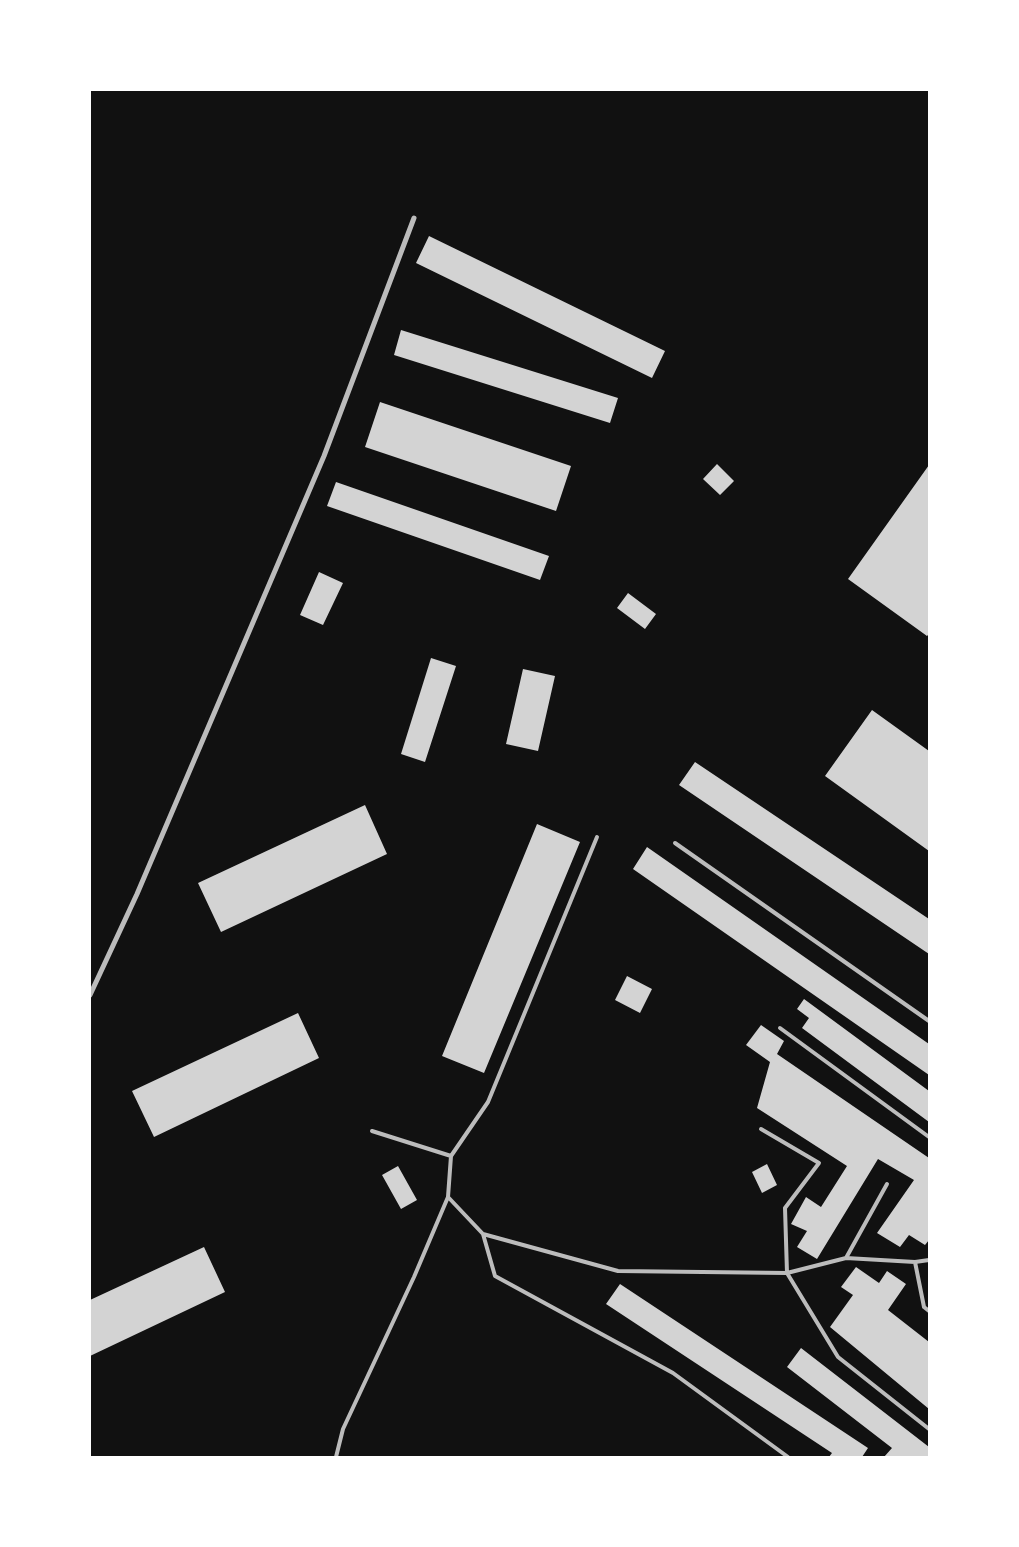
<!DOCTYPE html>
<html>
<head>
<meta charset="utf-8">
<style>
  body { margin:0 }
  #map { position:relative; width:1019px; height:1547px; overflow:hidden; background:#111; font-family:"Fira Sans Condensed",sans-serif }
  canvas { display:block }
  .frame { position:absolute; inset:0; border:91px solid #fff; pointer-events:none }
</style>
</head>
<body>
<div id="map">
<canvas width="1019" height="1547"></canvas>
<div class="frame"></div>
</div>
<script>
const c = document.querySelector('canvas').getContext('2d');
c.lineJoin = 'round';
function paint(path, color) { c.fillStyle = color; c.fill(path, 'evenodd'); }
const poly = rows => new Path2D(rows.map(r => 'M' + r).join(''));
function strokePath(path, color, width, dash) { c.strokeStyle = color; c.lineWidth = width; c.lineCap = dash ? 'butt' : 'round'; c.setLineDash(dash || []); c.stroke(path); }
const building = poly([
  [429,236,665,351,652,378,416,263],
  [401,330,618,398,610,423,394,355],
  [380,402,571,466,556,511,365,447],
  [717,464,734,481,720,495,703,479],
  [929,465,929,634,927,636,848,579],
  [336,482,549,556,540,580,327,506],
  [319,572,343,583,323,625,300,615],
  [628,593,656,614,645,629,617,608],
  [431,658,456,666,425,762,401,754],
  [523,669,555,676,538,751,506,744],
  [872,710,929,751,929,851,825,776],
  [695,762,929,919,929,954,679,785],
  [365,805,387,854,221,932,198,883],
  [537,824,580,842,484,1073,442,1056],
  [647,847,929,1044,929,1075,633,869],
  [627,976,652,989,640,1013,615,1000],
  [804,999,929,1091,929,1122,802,1028,809,1018,797,1009],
  [298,1013,319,1058,154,1137,132,1091],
  [761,1025,784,1041,777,1054,929,1158,929,1240,925,1245,909,1235,900,1247,877,1233,914,1180,878,1159,817,1259,797,1247,807,1231,791,1224,806,1197,821,1207,847,1166,757,1108,770,1062,746,1045],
  [767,1164,777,1185,762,1193,752,1172],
  [398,1166,417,1200,401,1209,382,1175],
  [204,1247,225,1292,90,1356,90,1300],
  [856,1267,879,1283,887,1271,906,1284,888,1310,929,1342,929,1409,830,1327,853,1295,841,1287],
  [620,1284,868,1448,862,1457,829,1457,832,1453,606,1304],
  [801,1348,929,1447,929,1457,884,1457,892,1448,787,1367]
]);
const service = poly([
  [675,843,929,1021],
  [780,1028,929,1137],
  [761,1129,819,1163,785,1208,787,1273,838,1357,929,1429],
  [451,1156,488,1102,597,837],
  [448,1197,483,1234,618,1271,787,1273,846,1258,915,1262,929,1260],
  [483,1234,495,1276,673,1373,788,1457],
  [846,1258,887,1184],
  [915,1262,924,1307,929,1311],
  [336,1457,343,1429,414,1277,448,1197,451,1156,372,1131]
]);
const minor = poly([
  [90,995,137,894,324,456,414,218]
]);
paint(building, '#d3d3d3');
strokePath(service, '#bcbcbc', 4);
strokePath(minor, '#bcbcbc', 5);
</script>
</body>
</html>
